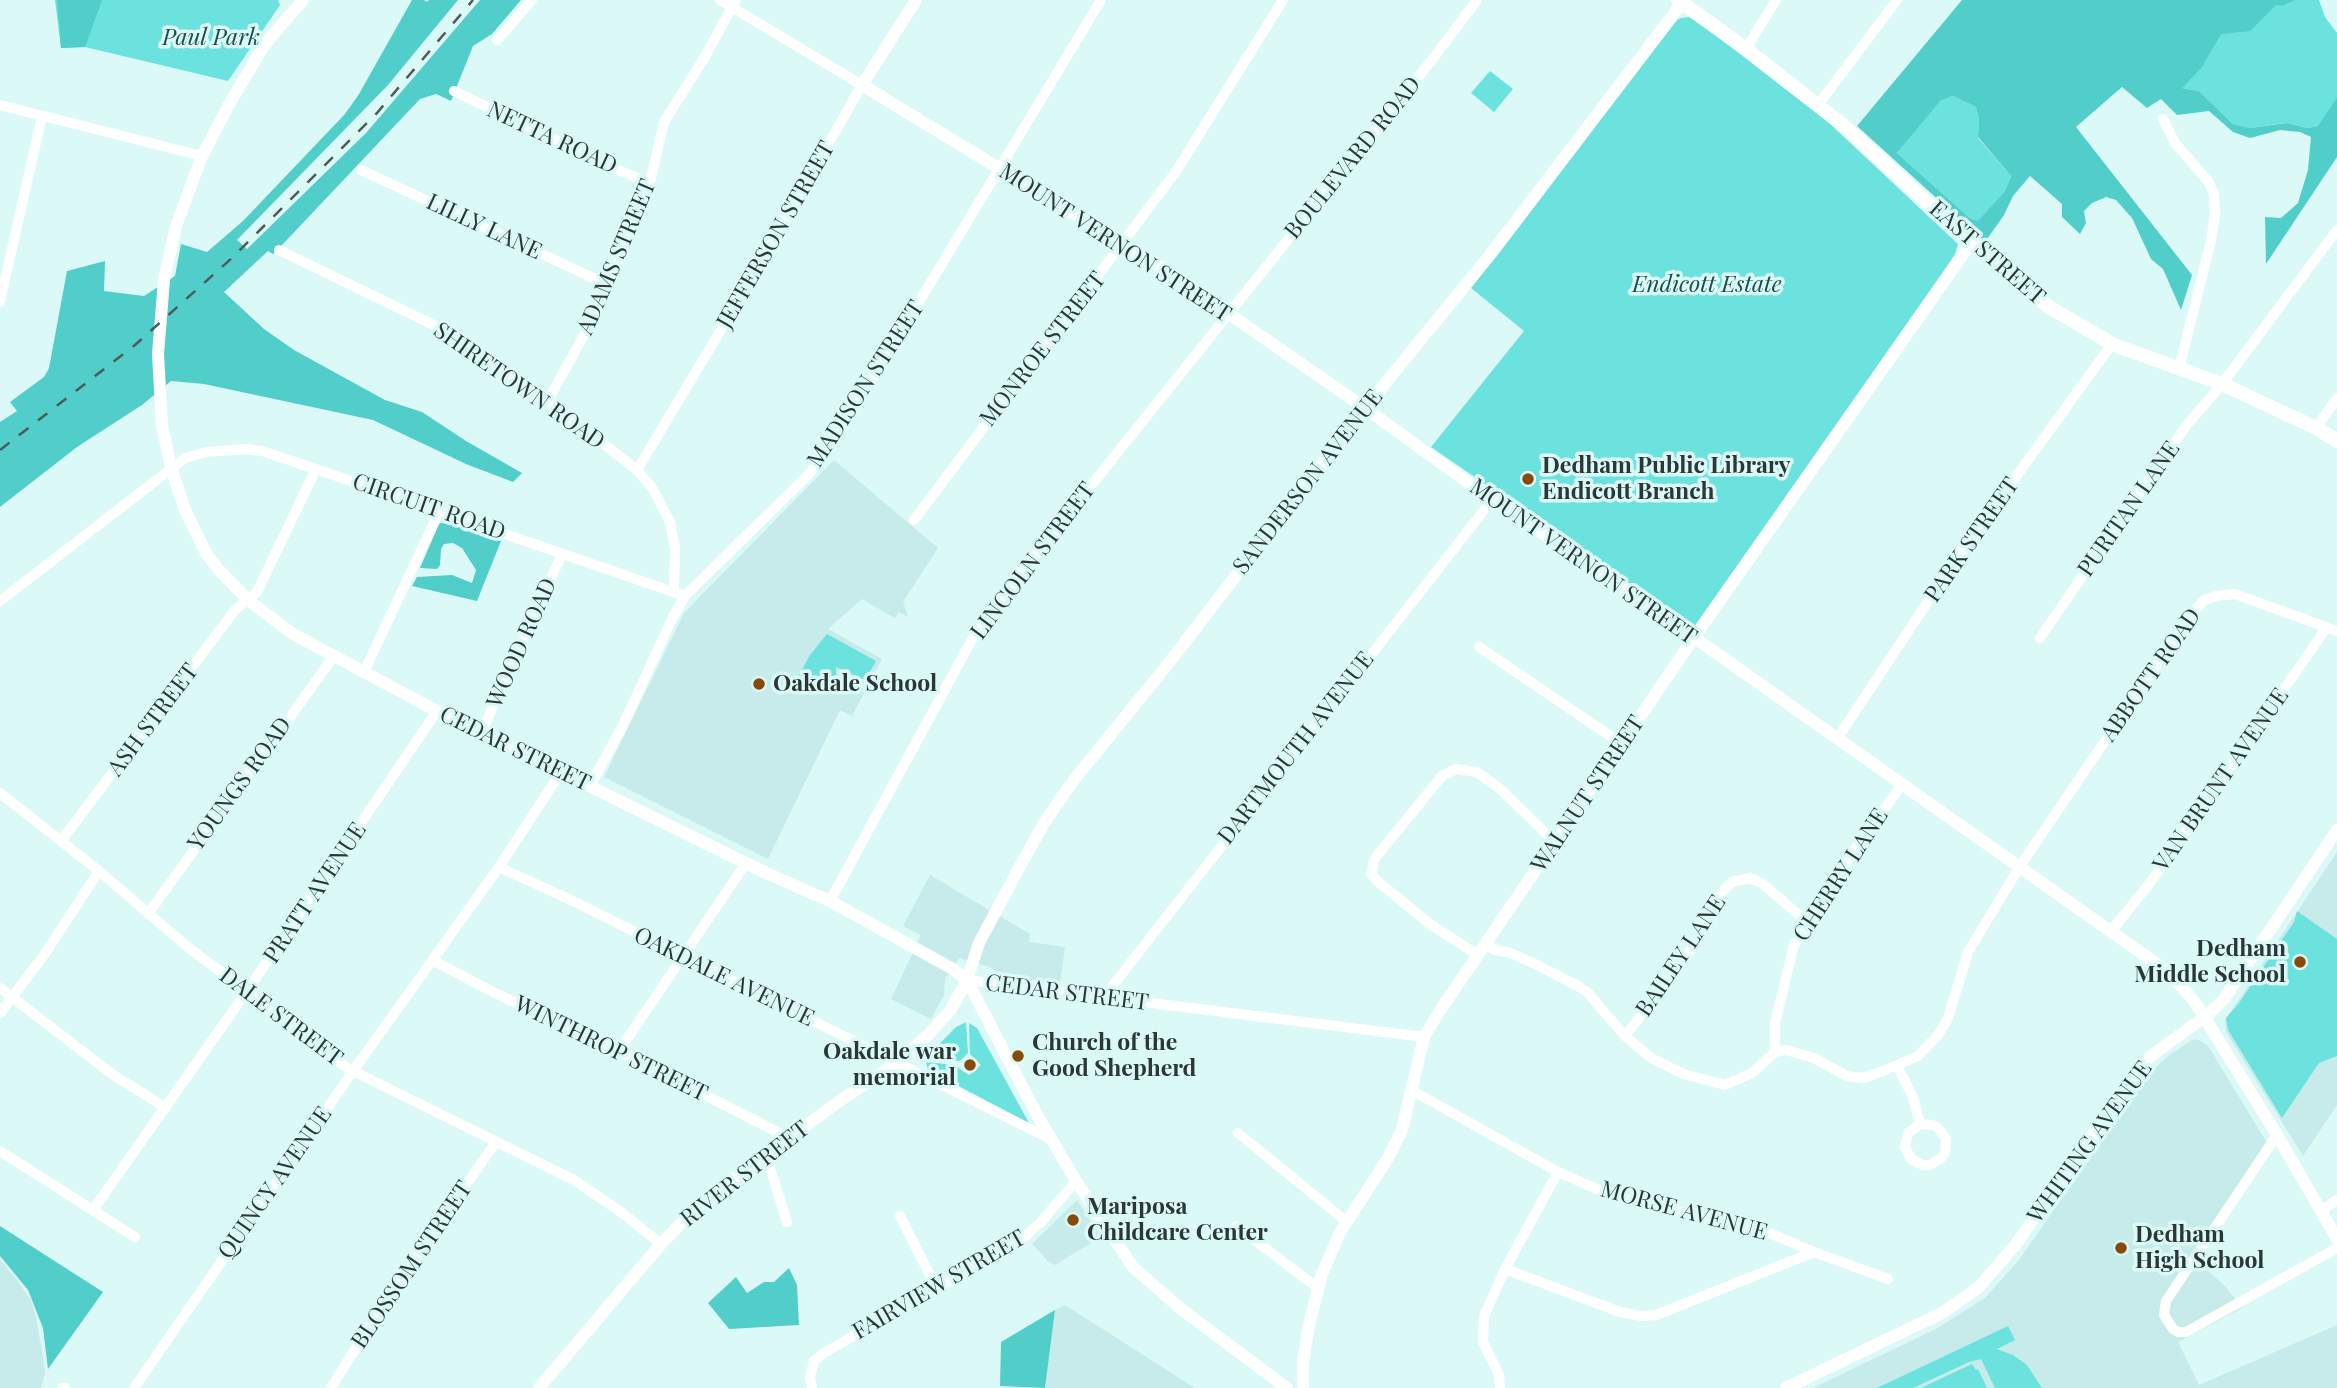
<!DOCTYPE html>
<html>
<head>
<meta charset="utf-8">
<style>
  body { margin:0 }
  canvas { display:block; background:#dbf9f7 }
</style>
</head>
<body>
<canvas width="2337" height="1388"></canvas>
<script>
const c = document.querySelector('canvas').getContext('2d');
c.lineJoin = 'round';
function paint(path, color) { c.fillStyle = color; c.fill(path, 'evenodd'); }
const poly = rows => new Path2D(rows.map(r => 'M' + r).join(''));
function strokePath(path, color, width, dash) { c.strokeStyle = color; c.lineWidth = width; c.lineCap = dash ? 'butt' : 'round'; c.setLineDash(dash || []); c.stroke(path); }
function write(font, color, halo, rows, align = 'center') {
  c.font = font + ' "Playfair Display",serif'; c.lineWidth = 7; c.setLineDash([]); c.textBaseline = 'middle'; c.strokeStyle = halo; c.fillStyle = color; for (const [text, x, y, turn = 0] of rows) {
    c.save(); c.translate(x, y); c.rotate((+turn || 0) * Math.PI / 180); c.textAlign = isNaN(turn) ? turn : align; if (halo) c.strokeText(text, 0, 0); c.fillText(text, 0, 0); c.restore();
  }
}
const built = poly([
  [834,460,938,548,903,602,908,617,899,612,895,618,862,599,828,629,882,659,852,716,840,710,768,859,604,777,684,613],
  [2337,852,2337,1105,2303,1156,2226,1032,2225,1020],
  [930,875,1030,934,1029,942,1065,947,1060,983,1002,976,990,967,959,958,945,979,944,995,931,1019,891,999,921,935,903,926],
  [2194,1039,2201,1041,2208,1046,2272,1151,2198,1262,2225,1286,2242,1308,2178,1342,2199,1385,2337,1325,2337,1388,1813,1388,1936,1329,1985,1298,2019,1260,2148,1075,2169,1055],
  [1077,1200,1101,1237,1055,1265,1048,1261,1032,1244],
  [0,1260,13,1275,31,1300,35,1313,43,1356,45,1374,41,1388,0,1388],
  [1065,1305,1195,1388,1045,1388,1055,1310]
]);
const green = poly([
  [55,0,278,0,280,5,228,81,85,47,61,48],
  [2264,0,2282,6,2296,0,2319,0,2325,17,2337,33,2337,97,2319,126,2308,128,2285,123,2250,128,2233,124,2199,91,2182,88,2118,66],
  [1689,17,1696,20,1828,122,1958,244,1955,254,1945,269,1694,628,1431,447,1524,331,1471,288,1677,20,1681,18],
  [1490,71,1513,89,1494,112,1471,93],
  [1953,96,1976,107,1979,120,1978,138,2011,176,2005,191,1978,222,1971,219,1897,153,1941,99],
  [827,634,876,661,865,680,836,667,836,680,823,692,809,690,798,677,810,655],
  [2297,911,2337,939,2337,1056,2319,1063,2282,1118,2228,1030,2226,1018,2239,1003,2294,922],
  [966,1022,968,1053,960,1061,925,1059,956,1027],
  [969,1023,977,1028,1029,1123,928,1070,926,1062,954,1065,969,1075,981,1065,970,1054],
  [2008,1326,2015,1340,1997,1349,2013,1355,2027,1365,2042,1388,1995,1388,1981,1359,1969,1362,1913,1388,1877,1388],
  [1972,1364,1976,1370,1978,1369,1987,1388,1921,1388]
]);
const forest = poly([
  [57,0,102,0,85,47,61,48],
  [412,0,424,0,427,2,429,0,458,0,388,85,237,240,247,249,366,133,480,0,521,0,492,34,473,46,451,101,436,94,420,99,283,244,273,254,268,251,224,292,264,329,294,350,385,400,422,412,466,441,522,473,513,482,466,464,373,420,204,384,171,381,142,405,77,447,0,507,0,422,17,411,10,402,44,377,49,368,67,271,105,261,104,291,144,296,175,276,181,244,207,252,243,221,345,114,359,94],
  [1962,0,2296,0,2282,6,2276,5,2250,31,2221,34,2202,67,2182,88,2199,91,2233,124,2250,128,2286,123,2308,128,2318,126,2337,97,2337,157,2266,264,2265,217,2281,218,2298,203,2308,170,2311,137,2300,132,2280,130,2250,138,2233,132,2209,111,2177,115,2161,99,2147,108,2122,87,2076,127,2192,275,2181,310,2163,269,2151,259,2132,218,2116,200,2106,197,2092,203,2084,211,2086,223,2080,234,2062,217,2062,204,2030,176,2013,196,2004,215,1985,242,1857,126],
  [1953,96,1976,107,1979,120,1978,137,2011,176,2005,191,1978,221,1971,219,1897,153,1941,100],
  [443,522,501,541,477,601,412,586,417,577,452,575,472,583,476,570,462,548,453,543,444,544,441,549,440,565,437,569,420,568,439,524],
  [0,1226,103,1292,48,1369,43,1328,28,1290,0,1256],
  [789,1268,797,1285,799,1325,729,1329,708,1303,736,1277,747,1293,764,1282,774,1282],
  [1055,1310,1045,1388,1000,1386,1001,1342]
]);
const minor = poly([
  [497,40,532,0],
  [1746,49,1776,0],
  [454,91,609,166,650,183],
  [0,105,202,156],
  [1818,105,1897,0],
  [2163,119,2175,143,2208,181,2214,194,2215,213,2211,241,2179,369],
  [361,170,606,284],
  [279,250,448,332,548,400,637,470,653,489,670,522,675,549,674,592],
  [0,302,42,116],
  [548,400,592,321,643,205,650,183,664,122,703,60,736,0],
  [2316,428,2337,398],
  [637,470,746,288,862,85,720,0],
  [914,520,1175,173,1283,0],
  [0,601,185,458,206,452,245,449,262,451,316,469,685,596],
  [2040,638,2186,426,2222,384,2337,230],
  [1479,647,1622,744],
  [364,672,439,512],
  [482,731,562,554],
  [1837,739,1952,565,2112,344],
  [590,786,622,727,673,617,685,596,807,476,831,448,1101,0],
  [0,793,99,871,190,949,247,991,310,1044,353,1071,574,1180,621,1212,661,1244],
  [61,841,235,610,257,592,316,469],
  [499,867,575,902,1052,1140],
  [830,901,981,623,1435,56,1477,0],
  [148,914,334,656],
  [2112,930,2150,883,2327,627],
  [1486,944,1495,950,1508,952,1533,963,1578,986,1588,993,1625,1036,1651,1058,1683,1074,1725,1085,1752,1073,1775,1052,1786,1050,1814,1058,1847,1076,1863,1078,1878,1073,1918,1056,1938,1035,1948,1018,1968,952,2020,866,2192,613,2204,600,2216,596,2235,594,2337,631],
  [1478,955,1430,924,1377,881,1371,873,1375,858,1442,776,1456,769,1477,772,1499,788,1555,842],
  [432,960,495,993,619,1051,789,1138],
  [967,980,1424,1037],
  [0,988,112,1074,166,1108],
  [1103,998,1492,500],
  [0,1013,44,955,99,871],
  [1625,1036,1677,970,1711,920,1722,892,1732,882,1750,878,1763,884,1807,922],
  [619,1051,746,863],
  [1775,1052,1775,1023,1794,945,1860,841,1902,785],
  [1897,1066,1913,1097,1920,1124,1932,1125,1938,1128,1946,1139,1945,1153,1941,1158,1930,1165,1923,1165,1911,1159,1905,1147,1908,1133,1920,1124],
  [1413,1091,1558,1172,1613,1196,1767,1232,1814,1252,1888,1279],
  [1238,1133,1347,1222],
  [2277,1135,2166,1301,2164,1315,2173,1329,2178,1332,2186,1332,2337,1248],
  [0,1151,135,1237],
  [766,1155,787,1222],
  [93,1210,247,991,437,711],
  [2321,1211,2337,1200],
  [900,1216,937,1289],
  [1236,1226,1318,1288],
  [1505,1269,1620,1312,1641,1316,1656,1315,1814,1252],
  [62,1388,66,1388],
  [134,1388,353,1071,499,867,561,772],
  [331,1388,387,1298,496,1142],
  [812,1388,810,1378,814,1361,824,1353,1020,1241,1041,1222,1076,1181],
  [1500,1388,1499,1375,1483,1342,1484,1316,1505,1269,1558,1172]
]);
const tertiary = poly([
  [303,0,265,44,231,101,202,156,176,226,164,280,158,354,162,425,171,468,185,510,206,553,218,569,248,600,293,634,437,711,766,873,830,901,953,969,967,980,1037,1115,1076,1181,1133,1267,1181,1309,1287,1388],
  [916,0,862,85,1163,268,1365,408,1492,500,1607,576,2157,964,2178,983,2195,1002,2277,1135,2337,1239],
  [539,1388,661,1244,688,1216,713,1194,838,1102,898,1062,928,1035,950,1011,967,980,979,943,1019,868,1044,823,1073,781,1168,664,1365,408,1490,255,1682,3],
  [1303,1388,1303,1363,1308,1330,1321,1277,1339,1234,1388,1158,1402,1130,1424,1037,1439,1012,1693,639,1971,243],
  [1786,1388,1944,1312,1979,1287,2016,1244,2138,1070,2151,1056,2210,1013,2224,999,2337,830]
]);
const secondary = poly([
  [1678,0,1746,49,1843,125,1992,262,2049,307,2112,344,2222,384,2316,428,2337,441]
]);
const rail = poly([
  [0,450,135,345,233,257,377,113,473,0]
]);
const markers = [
  [1528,479,7,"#874a09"],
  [759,684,7,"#874a09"],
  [2300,962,7,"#874a09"],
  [1018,1056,7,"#874a09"],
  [970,1065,7,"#874a09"],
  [1073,1220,7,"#874a09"],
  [2121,1248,7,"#874a09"]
];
const parkNames = [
  ["Paul Park",211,38],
  ["Endicott Estate",1707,285]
];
const streetNames = [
  ["NETTA ROAD",552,138,25],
  ["BOULEVARD ROAD",1353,158,-51],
  ["LILLY LANE",484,227,25],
  ["JEFFERSON STREET",776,235,-60],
  ["MOUNT VERNON STREET",1115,243,33],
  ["EAST STREET",1987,253,41],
  ["ADAMS STREET",617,257,-67],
  ["MONROE STREET",1043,349,-52],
  ["MADISON STREET",866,384,-57],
  ["SHIRETOWN ROAD",519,386,35],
  ["SANDERSON AVENUE",1308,482,-52],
  ["CIRCUIT ROAD",429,507,19],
  ["PURITAN LANE",2129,509,-55],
  ["PARK STREET",1972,540,-55],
  ["LINCOLN STREET",1033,561,-53],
  ["MOUNT VERNON STREET",1583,562,35],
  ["WOOD ROAD",522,643,-66],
  ["ABBOTT ROAD",2151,675,-55],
  ["ASH STREET",153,720,-53],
  ["DARTMOUTH AVENUE",1296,748,-52],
  ["CEDAR STREET",515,749,26],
  ["VAN BRUNT AVENUE",2221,780,-55],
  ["YOUNGS ROAD",240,784,-54],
  ["WALNUT STREET",1588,794,-56],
  ["CHERRY LANE",1841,875,-57],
  ["PRATT AVENUE",315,893,-56],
  ["BAILEY LANE",1681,956,-56],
  ["OAKDALE AVENUE",724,977,26],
  ["CEDAR STREET",1067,993,7],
  ["DALE STREET",281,1017,37],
  ["WINTHROP STREET",611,1049,26],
  ["WHITING AVENUE",2090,1142,-54],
  ["RIVER STREET",745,1174,-38],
  ["QUINCY AVENUE",275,1183,-55],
  ["MORSE AVENUE",1684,1211,15],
  ["BLOSSOM STREET",412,1265,-56],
  ["FAIRVIEW STREET",939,1285,-30]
];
const poiNames = [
  ["Dedham Public Library",1542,466],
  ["Endicott Branch",1542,492],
  ["Oakdale School",773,684],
  ["Dedham",2286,949,"right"],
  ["Middle School",2286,975,"right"],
  ["Church of the",1032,1043],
  ["Good Shepherd",1032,1069],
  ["Oakdale war",956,1052,"right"],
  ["memorial",956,1078,"right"],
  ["Mariposa",1087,1207],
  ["Childcare Center",1087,1233],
  ["Dedham",2135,1235],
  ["High School",2135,1261]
];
paint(built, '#c6ebea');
paint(green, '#6be2de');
paint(forest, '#52ceca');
strokePath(minor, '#fff', 10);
strokePath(tertiary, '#fff', 12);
strokePath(secondary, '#fff', 14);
strokePath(rail, '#4c5b5a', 2.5, [12, 12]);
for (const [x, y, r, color] of markers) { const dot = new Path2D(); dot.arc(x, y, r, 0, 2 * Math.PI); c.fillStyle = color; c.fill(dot); strokePath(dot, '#dbf9f7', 2.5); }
write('italic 23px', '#194f4d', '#dbf9f7', parkNames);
write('23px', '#2b3736', '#dbf9f7', streetNames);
write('bold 23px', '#2b3736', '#dbf9f7', poiNames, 'left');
</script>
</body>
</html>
